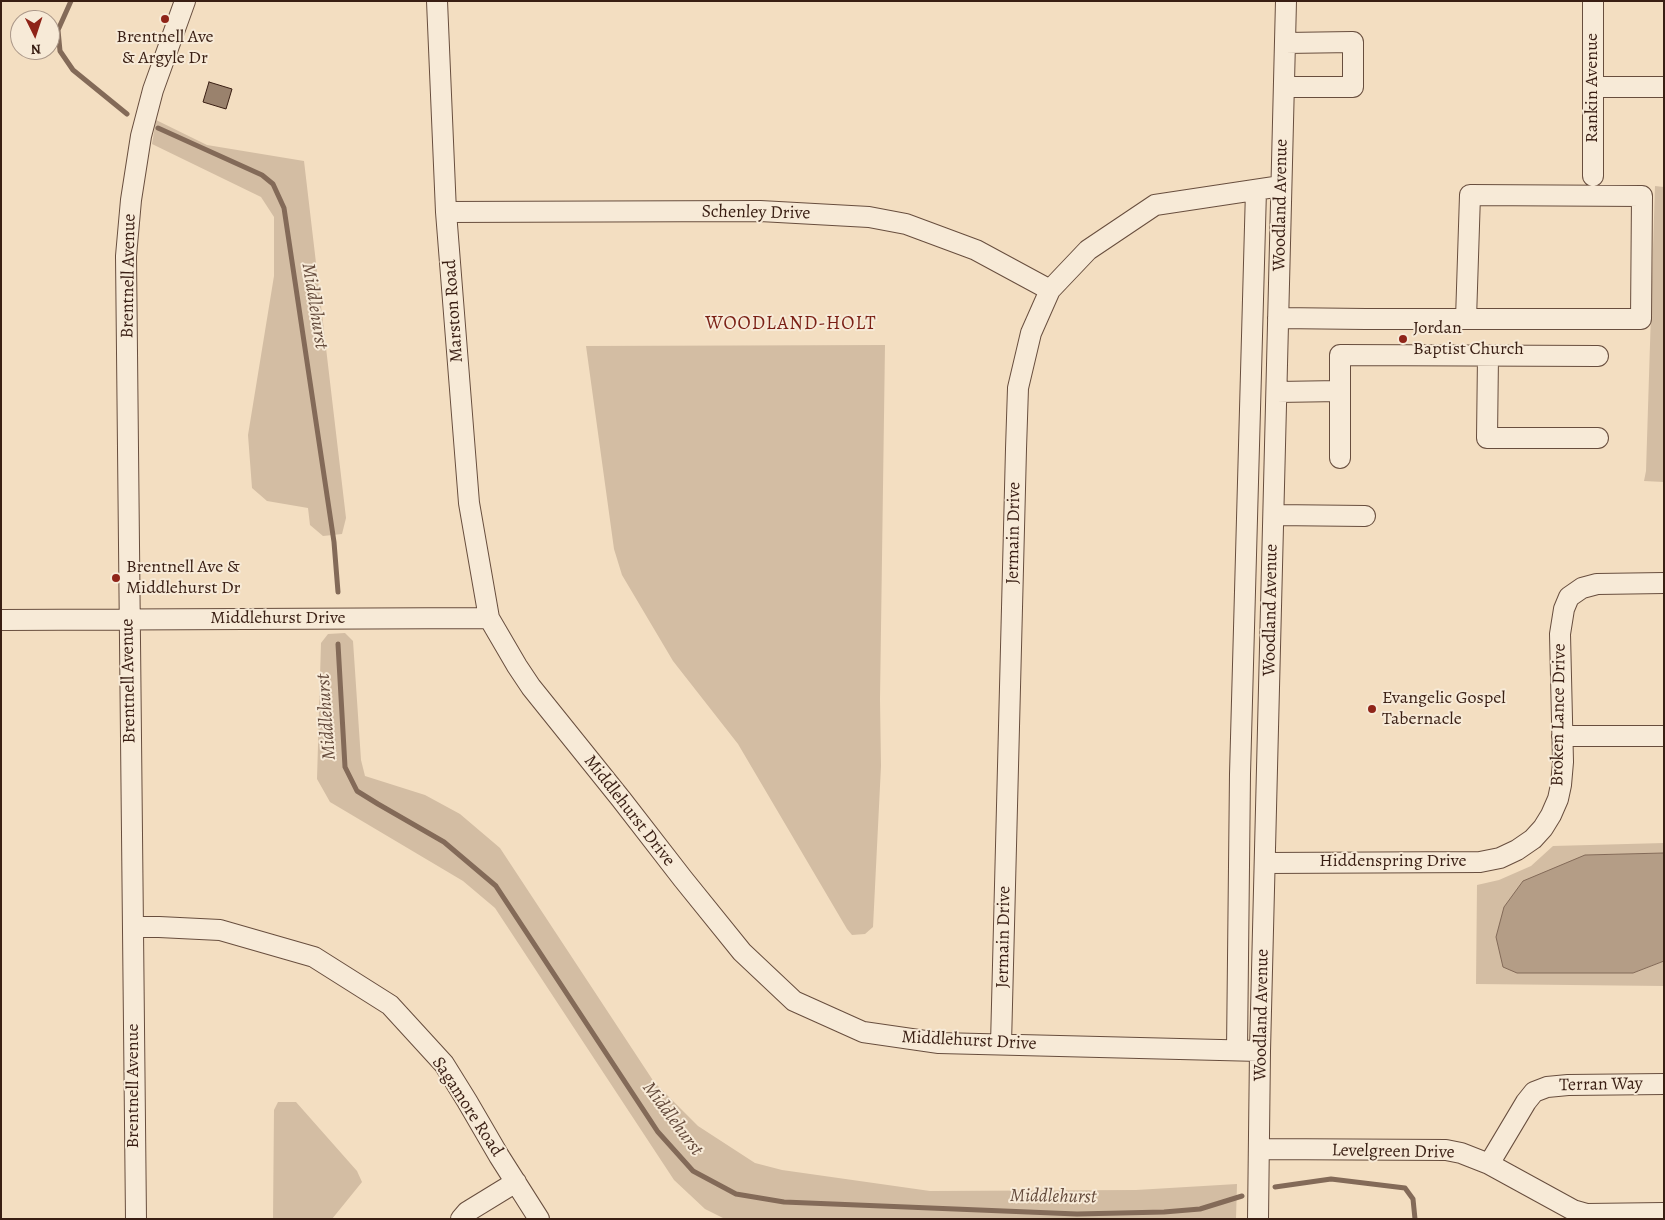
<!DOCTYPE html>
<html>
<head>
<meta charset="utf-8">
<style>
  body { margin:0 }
  #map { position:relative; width:1665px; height:1220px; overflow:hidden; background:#f3dec1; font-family:Alegreya,serif }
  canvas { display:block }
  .frame { position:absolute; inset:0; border:2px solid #391e13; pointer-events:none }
  .north { position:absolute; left:10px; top:10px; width:50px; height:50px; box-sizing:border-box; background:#f7ead7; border:1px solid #ab9889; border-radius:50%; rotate:176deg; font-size:14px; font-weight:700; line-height:20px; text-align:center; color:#391e13 }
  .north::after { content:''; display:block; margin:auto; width:18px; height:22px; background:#8f2418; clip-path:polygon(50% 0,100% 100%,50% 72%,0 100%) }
</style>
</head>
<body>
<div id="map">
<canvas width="1665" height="1220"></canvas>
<div class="frame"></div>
<div class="north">N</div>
</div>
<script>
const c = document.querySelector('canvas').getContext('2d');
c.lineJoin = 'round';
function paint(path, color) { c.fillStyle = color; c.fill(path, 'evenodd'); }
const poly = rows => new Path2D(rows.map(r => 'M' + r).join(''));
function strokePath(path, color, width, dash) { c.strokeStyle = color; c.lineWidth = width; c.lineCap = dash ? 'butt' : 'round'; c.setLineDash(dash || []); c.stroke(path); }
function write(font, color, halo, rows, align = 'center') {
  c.font = font + ' Alegreya,serif'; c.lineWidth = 4; c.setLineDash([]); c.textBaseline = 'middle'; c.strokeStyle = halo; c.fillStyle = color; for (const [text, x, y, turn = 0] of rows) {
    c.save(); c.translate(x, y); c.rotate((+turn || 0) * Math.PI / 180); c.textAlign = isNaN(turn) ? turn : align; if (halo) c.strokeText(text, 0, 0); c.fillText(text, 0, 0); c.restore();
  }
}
const green = poly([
  [156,120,207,145,304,161,346,518,342,534,323,536,310,525,308,508,267,501,252,488,248,435,274,276,274,217,261,197,152,144],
  [1655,186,1664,187,1664,482,1644,481,1646,471],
  [885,345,880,699,881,766,873,927,865,934,852,935,847,929,738,744,673,661,622,575,614,549,586,346],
  [345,633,353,641,361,760,365,776,425,795,460,814,500,848,654,1082,698,1126,755,1163,782,1170,930,1191,1136,1190,1237,1184,1236,1219,725,1219,705,1209,674,1180,495,908,463,881,330,802,317,779,321,643,328,634],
  [1664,843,1664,853,1585,855,1633,973,1664,961,1664,986,1476,984,1477,885,1499,880,1531,866,1553,846],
  [278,1102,296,1102,357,1171,362,1182,332,1219,273,1219,274,1110]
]);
const water = poly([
  [1664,853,1664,961,1633,973,1517,973,1503,967,1496,937,1504,907,1523,881,1585,855,1664,853]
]);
const stream = poly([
  [71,1,58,30,60,51,73,70,127,114],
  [158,128,262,175,273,184,284,208,334,542,338,592],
  [338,644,345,767,357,791,378,804,444,842,496,886,658,1132,693,1171,736,1194,784,1202,1077,1214,1164,1212,1200,1209,1242,1196],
  [1275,1187,1331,1179,1405,1188,1413,1199,1415,1219]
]);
const building = poly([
  [209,82,232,89,226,109,203,102,209,82]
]);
const minor = poly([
  [437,1,446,212,469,503,489,618],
  [1593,1,1593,176],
  [1284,87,1353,87,1353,42,1285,43],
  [1593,87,1664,87],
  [446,212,760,211,869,217,906,224,976,250,1050,290],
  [1278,318,1366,319,1641,319,1642,196,1470,195,1466,319],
  [1488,356,1487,438,1598,438],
  [1340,391,1340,458],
  [1277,392,1340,391,1340,355,1598,356],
  [1274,515,1365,516],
  [1,620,489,618,517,666,531,687,621,799,683,879,742,952,794,1001,863,1032,939,1043,1260,1051],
  [1562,736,1664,736],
  [1266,863,1480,862,1500,858,1517,850,1533,839,1543,828,1551,815,1558,799,1561,785,1563,762,1560,634,1564,609,1569,597,1582,588,1597,584,1664,583],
  [133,927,159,927,220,930,314,957,390,1005,444,1064,467,1101,499,1156,539,1219],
  [1001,1044,1016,449,1018,388,1031,333,1050,290,1088,250,1155,205,1281,186],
  [1237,1050,1240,774,1256,190],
  [1259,1149,1446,1150,1461,1153,1489,1164,1573,1210,1587,1214,1664,1213],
  [1489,1164,1526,1102,1534,1092,1547,1087,1568,1085,1664,1084],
  [136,1219,126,256,131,200,141,136,153,90,185,1],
  [461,1219,467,1212,516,1182],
  [1258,1219,1260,1051,1286,1]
]);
const markers = [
  [165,19,5,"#8f2418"],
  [1403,339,5,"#8f2418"],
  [116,578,5,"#8f2418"],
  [1372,709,5,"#8f2418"]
];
const poiNames = [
  ["Brentnell Ave",165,38,"center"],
  ["& Argyle Dr",165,59,"center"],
  ["Jordan",1413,329],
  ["Baptist Church",1413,350],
  ["Brentnell Ave &",126,568],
  ["Middlehurst Dr",126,589],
  ["Evangelic Gospel",1382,699],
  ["Tabernacle",1382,720]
];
const streetNames = [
  ["Rankin Avenue",1593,88,-90],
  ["Woodland Avenue",1281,205,-89],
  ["Schenley Drive",756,213,1],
  ["Brentnell Avenue",129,276,-89],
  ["Marston Road",454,311,-94],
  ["Jermain Drive",1014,533,-89],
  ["Woodland Avenue",1271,610,-89],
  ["Middlehurst Drive",278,619],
  ["Brentnell Avenue",129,681,-91],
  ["Broken Lance Drive",1559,715,-89],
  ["Middlehurst Drive",629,811,52],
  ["Hiddenspring Drive",1393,862],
  ["Jermain Drive",1004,937,-89],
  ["Woodland Avenue",1262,1015,-89],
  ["Middlehurst Drive",969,1041,3],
  ["Terran Way",1601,1085,-1],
  ["Brentnell Avenue",134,1086,-90],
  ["Sagamore Road",467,1107,57],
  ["Levelgreen Drive",1393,1152,1]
];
const waterNames = [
  ["Middlehurst",314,306,81],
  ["Middlehurst",327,717,-94],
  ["Middlehurst",672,1119,53],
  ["Middlehurst",1053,1197,1]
];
const neighbourhoodNames = [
  ["WOODLAND-HOLT",791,324]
];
paint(green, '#d3bda3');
paint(water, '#b49d86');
strokePath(water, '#836a58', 1);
strokePath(stream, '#836a58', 5);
paint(building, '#9a826d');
strokePath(building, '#391e13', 1);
strokePath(minor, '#684e3e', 22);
strokePath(minor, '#f7ead7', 20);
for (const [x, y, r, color] of markers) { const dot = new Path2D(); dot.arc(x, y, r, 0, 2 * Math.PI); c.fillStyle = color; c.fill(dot); strokePath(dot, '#f7ead7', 2); }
write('18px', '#391e13', '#f7ead7', poiNames, 'left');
write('18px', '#391e13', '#f7ead7', streetNames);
write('italic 19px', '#644a3b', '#f7ead7', waterNames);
c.letterSpacing = '1px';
write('19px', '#7a1f14', '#f7ead7', neighbourhoodNames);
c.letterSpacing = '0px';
</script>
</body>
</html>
